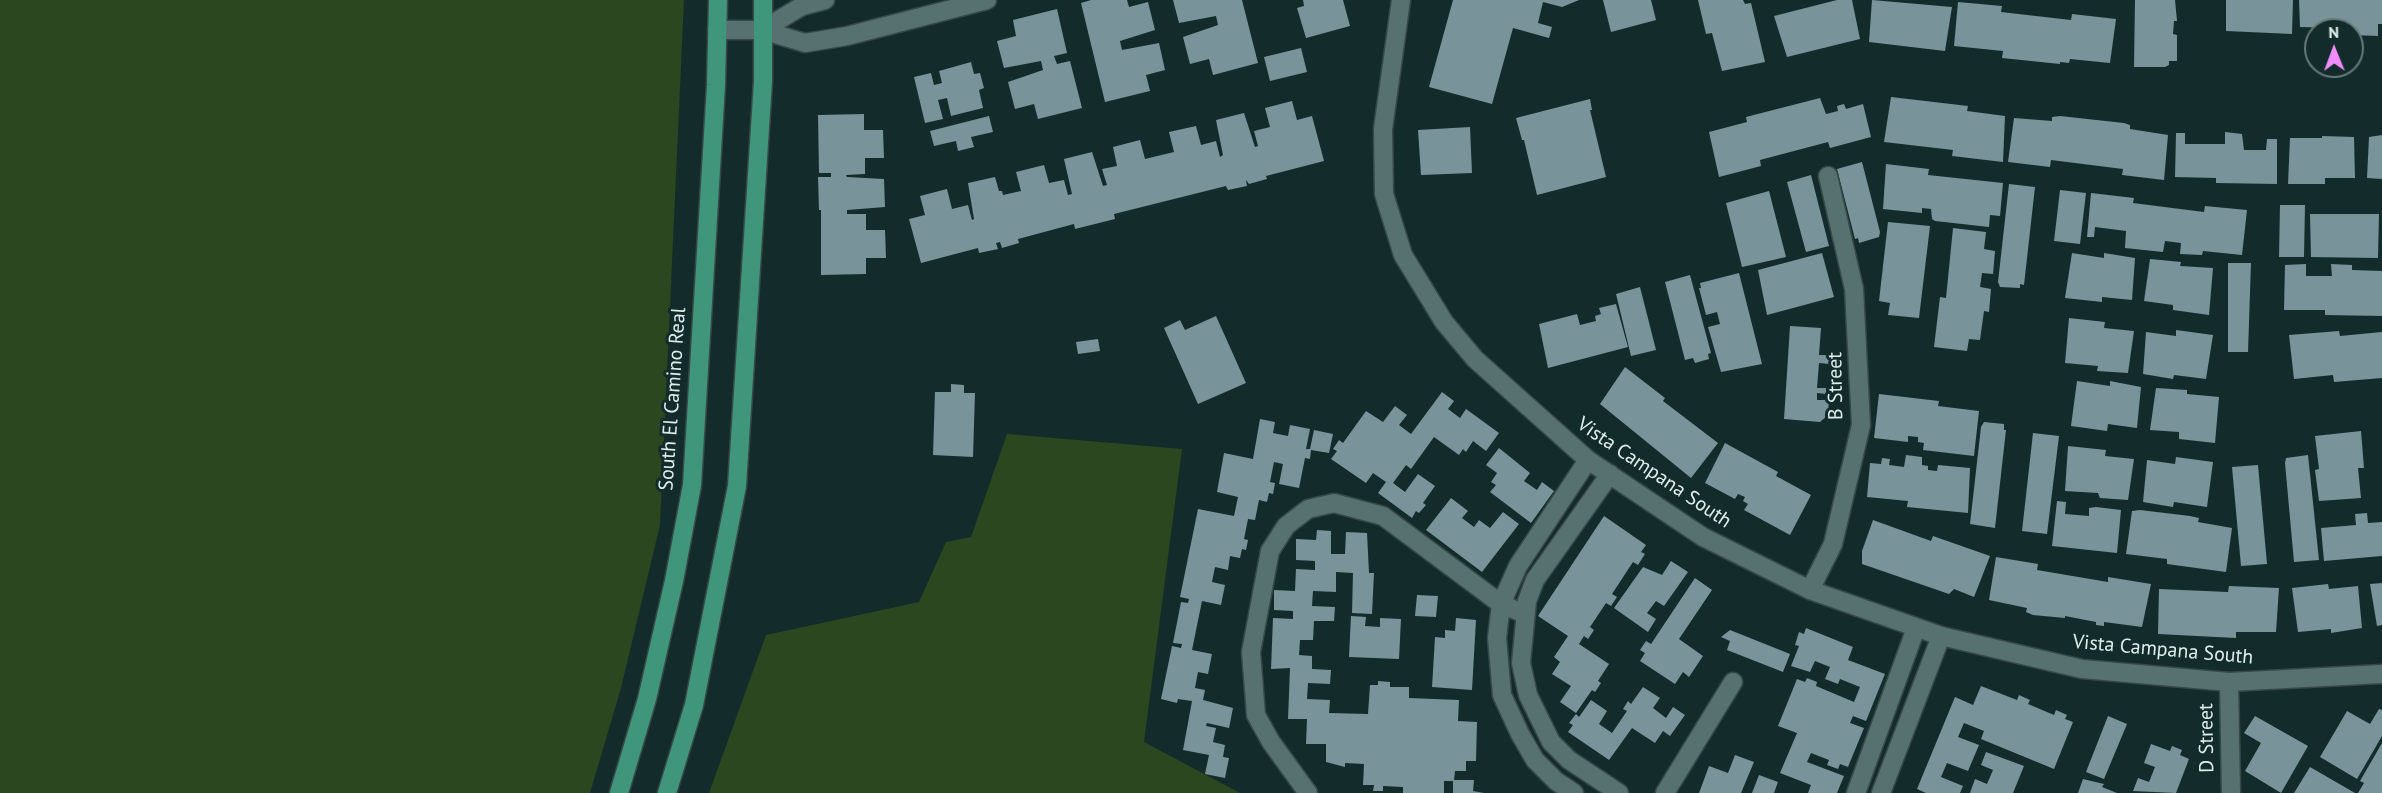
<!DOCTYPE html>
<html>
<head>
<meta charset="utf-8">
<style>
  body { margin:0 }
  #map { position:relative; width:2382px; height:793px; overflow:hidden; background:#132c2b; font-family:"PT Sans",sans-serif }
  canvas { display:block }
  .north { position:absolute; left:2304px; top:18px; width:60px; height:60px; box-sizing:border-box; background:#132c2b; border:2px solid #657a78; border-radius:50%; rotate:359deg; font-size:16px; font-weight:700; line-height:24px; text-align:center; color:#dfeeec }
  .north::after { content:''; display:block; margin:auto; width:21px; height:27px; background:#ee8cf9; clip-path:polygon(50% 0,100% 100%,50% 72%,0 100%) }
</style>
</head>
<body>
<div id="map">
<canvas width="2382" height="793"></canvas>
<div class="north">N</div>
</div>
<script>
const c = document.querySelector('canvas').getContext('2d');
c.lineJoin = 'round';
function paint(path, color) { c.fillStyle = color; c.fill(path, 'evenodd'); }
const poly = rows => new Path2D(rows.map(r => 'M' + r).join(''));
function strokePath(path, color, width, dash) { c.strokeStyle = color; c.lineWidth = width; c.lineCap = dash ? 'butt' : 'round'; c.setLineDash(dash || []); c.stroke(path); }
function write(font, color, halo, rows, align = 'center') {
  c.font = font + ' "PT Sans",sans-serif'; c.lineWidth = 6; c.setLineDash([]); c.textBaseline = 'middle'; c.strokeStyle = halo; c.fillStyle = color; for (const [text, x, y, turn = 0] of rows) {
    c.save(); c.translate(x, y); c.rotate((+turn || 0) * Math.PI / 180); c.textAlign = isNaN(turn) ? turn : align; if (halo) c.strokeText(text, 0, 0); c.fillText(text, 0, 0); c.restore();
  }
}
const green = poly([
  [0,0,684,0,660,525,621,688,590,793,0,793],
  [1007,434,1182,449,1144,742,1240,793,709,793,766,635,919,602,946,542,971,537]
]);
const building = poly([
  [1091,0,1127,0,1129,7,1148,2,1155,30,1120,41,1122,50,1159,43,1165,70,1146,75,1150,91,1105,102,1081,3],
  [1173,0,1242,0,1258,63,1213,75,1209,59,1190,64,1183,37,1218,25,1216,16,1179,23],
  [1303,0,1343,0,1350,26,1306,38,1297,8,1304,6],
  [1453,0,1579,0,1562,7,1543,2,1538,23,1552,27,1549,38,1513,28,1492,104,1429,87],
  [1603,0,1651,0,1656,20,1611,32],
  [1698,0,1743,0,1745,4,1751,3,1765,62,1722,71,1712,33,1706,34],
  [1837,0,1852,0,1860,39,1787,57,1774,16],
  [1872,0,1952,7,1945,51,1869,42],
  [2135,0,2175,0,2177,21,2174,21,2173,34,2177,35,2177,61,2169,61,2169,65,2165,67,2134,67],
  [2226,0,2293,0,2292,34,2226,31],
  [2299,0,2382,0,2382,24,2378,24,2378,36,2352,35,2352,30,2340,28,2300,27],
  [1958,2,2002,6,2001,12,2071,20,2072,14,2116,19,2110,63,2070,59,2069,63,2060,62,2060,64,2002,58,2003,51,1954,46],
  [1057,9,1067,53,1054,56,1057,64,1070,61,1082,108,1038,119,1034,104,1015,109,1008,82,1043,70,1041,61,1004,68,997,41,1016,36,1013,20],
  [1301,48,1307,72,1270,81,1264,57],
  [971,62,974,74,980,73,984,88,979,90,983,108,951,116,947,98,938,100,943,119,925,123,914,77,931,73,934,85,942,83,939,71],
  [1891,97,1968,106,1967,111,2005,116,2003,162,1952,156,1953,150,1884,142],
  [1820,98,1826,114,1838,111,1837,106,1844,104,1846,109,1863,104,1871,137,1830,148,1828,142,1760,160,1761,166,1719,177,1709,132,1747,122,1746,117],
  [1590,99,1592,110,1590,110,1606,177,1537,195,1524,140,1522,140,1516,118],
  [1292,101,1297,120,1312,116,1324,161,1266,176,1267,179,1249,184,1246,180,1247,186,1228,190,1226,186,1114,214,1115,219,1075,229,1074,224,1018,239,1019,243,1002,248,1000,242,996,243,998,249,979,253,978,248,921,263,909,219,925,215,920,196,947,189,952,209,968,205,972,220,974,219,968,183,995,177,999,191,1002,191,1003,195,1021,191,1016,172,1044,165,1049,183,1064,180,1068,195,1072,194,1064,159,1092,152,1103,186,1107,185,1102,169,1117,166,1113,147,1140,140,1145,159,1174,152,1169,132,1196,126,1201,145,1216,141,1220,157,1223,155,1216,120,1244,113,1255,147,1258,146,1254,131,1270,127,1265,108],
  [864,114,864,130,883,130,884,158,865,158,865,174,846,175,847,177,884,179,885,207,847,210,847,214,866,214,866,230,885,230,886,258,866,258,866,274,821,275,821,210,819,210,818,177,831,177,831,173,819,173,818,115],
  [989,116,993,132,971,137,974,147,958,151,956,141,934,146,930,131],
  [2060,116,2124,123,2130,125,2130,129,2168,135,2164,180,2122,175,2123,169,2051,160,2050,167,2008,162,2014,118,2052,121,2052,117],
  [1470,127,1472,173,1421,175,1418,130],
  [2225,132,2242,134,2244,150,2266,150,2267,139,2277,139,2277,184,2216,183,2216,178,2175,177,2176,133,2185,133,2185,144,2225,144],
  [2382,135,2382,179,2367,178,2369,137],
  [2322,136,2354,137,2355,178,2325,178,2325,184,2288,184,2290,138,2322,138],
  [1862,162,1880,232,1879,237,1859,243,1858,238,1855,239,1837,169],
  [1886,164,1929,169,1928,175,2003,183,2000,216,1990,215,1989,227,1935,221,1932,219,1931,209,1922,208,1922,213,1883,209],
  [1811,175,1829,246,1806,252,1787,182],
  [2009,184,2035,187,2024,285,2020,284,2020,288,2000,287,1998,282],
  [2060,190,2086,193,2080,244,2054,241],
  [1769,191,1786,257,1742,267,1726,203],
  [2091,193,2134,198,2133,203,2204,212,2205,206,2247,210,2242,255,2203,251,2202,255,2180,254,2181,243,2165,241,2163,252,2125,248,2126,231,2095,227,2094,237,2087,237],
  [2280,205,2305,205,2304,257,2279,257],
  [2310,214,2379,214,2378,258,2311,257],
  [1888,222,1930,226,1919,318,1888,315,1890,303,1879,301],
  [1953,228,1986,232,1984,249,1995,251,1993,274,1982,273,1980,287,1991,289,1989,312,1984,311,1980,340,1969,339,1967,351,1934,347,1940,297,1946,298],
  [1822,253,1834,297,1767,315,1758,270],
  [2072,253,2104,258,2104,253,2135,258,2132,300,2102,297,2102,302,2065,298],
  [2150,259,2181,262,2180,266,2213,268,2209,315,2173,310,2173,305,2144,301],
  [2228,263,2251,263,2248,352,2228,352],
  [2306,264,2306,276,2332,276,2331,264,2352,265,2352,270,2382,271,2382,316,2325,315,2325,310,2284,310,2285,265],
  [1739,273,1762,364,1721,372,1708,327,1720,324,1717,312,1706,315,1699,288,1701,288,1700,283],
  [1690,275,1711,353,1708,354,1709,359,1695,363,1693,358,1685,360,1665,282],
  [1640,287,1656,350,1631,356,1616,294],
  [1616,304,1628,347,1548,368,1539,324,1577,314,1580,325,1596,321,1595,316,1601,314,1599,308],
  [1216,316,1246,383,1198,404,1164,328,1180,320,1185,330],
  [2069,318,2105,322,2104,328,2134,331,2128,373,2097,371,2098,366,2065,363],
  [1790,326,1821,328,1819,355,1829,355,1829,364,1819,363,1817,388,1826,388,1826,394,1817,393,1817,400,1829,400,1828,415,1820,422,1784,419],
  [2176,330,2213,335,2206,379,2174,375,2173,379,2143,374,2146,332,2176,336],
  [2339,331,2340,336,2382,332,2382,378,2334,382,2333,375,2294,379,2289,335],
  [1098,339,1100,351,1078,354,1076,342],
  [1625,367,1665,398,1663,401,1718,443,1691,478,1600,404],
  [2077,381,2110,386,2110,381,2141,387,2137,428,2108,424,2107,431,2071,426],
  [951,384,964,385,964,393,975,393,973,457,933,455,935,392,951,392],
  [2156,388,2187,390,2187,394,2219,397,2215,443,2179,439,2179,432,2150,430],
  [1442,392,1454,401,1448,409,1460,418,1466,409,1499,433,1486,451,1473,441,1466,452,1463,449,1459,455,1434,437,1411,469,1406,465,1393,483,1405,492,1418,474,1435,486,1423,503,1426,505,1419,513,1416,511,1412,518,1378,493,1386,482,1373,473,1366,483,1331,459,1337,451,1333,449,1339,440,1343,443,1366,411,1383,422,1395,406,1407,415,1399,425,1411,434],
  [1879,394,1939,401,1938,406,1979,411,1974,456,1923,450,1924,443,1918,442,1918,437,1908,436,1908,442,1874,438],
  [1260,419,1275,422,1273,433,1288,436,1290,425,1310,429,1306,449,1310,449,1314,430,1333,434,1329,453,1311,450,1310,459,1305,458,1299,488,1279,484,1283,464,1274,462,1270,482,1275,483,1273,494,1269,493,1267,502,1259,500,1255,520,1248,519,1244,539,1248,540,1246,550,1242,549,1240,558,1230,556,1228,570,1215,567,1212,582,1225,585,1221,605,1202,601,1192,650,1212,654,1208,674,1198,672,1195,688,1205,690,1203,700,1233,708,1229,728,1207,723,1206,726,1216,728,1213,742,1225,745,1223,757,1229,758,1225,778,1205,774,1209,755,1183,750,1192,701,1178,699,1177,703,1161,699,1172,646,1181,648,1182,644,1173,643,1181,602,1188,603,1189,599,1180,597,1198,509,1234,516,1238,497,1217,492,1224,453,1253,459],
  [1984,422,2004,424,2004,430,2006,430,1995,528,1970,524,1981,427],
  [2361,431,2364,468,2358,468,2361,498,2319,501,2315,470,2319,469,2315,436],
  [2033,433,2059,436,2047,534,2022,531],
  [1725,443,1778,472,1776,476,1811,495,1790,535,1744,510,1748,504,1743,501,1745,497,1738,494,1735,499,1705,483],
  [2068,446,2106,450,2105,456,2134,459,2128,500,2100,498,2098,493,2065,491],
  [1499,448,1530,473,1524,481,1537,490,1542,482,1554,491,1531,523,1490,492,1496,485,1491,482,1497,473,1486,465],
  [1906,455,1922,457,1922,465,1928,466,1928,470,1937,471,1938,465,1970,468,1968,513,1907,507,1908,501,1867,497,1870,463,1881,464,1882,458,1890,459,1889,465,1904,467],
  [2308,455,2319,560,2294,562,2285,463,2286,458],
  [2176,457,2213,462,2207,507,2174,502,2173,507,2143,502,2147,460,2175,464],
  [2258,465,2267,564,2241,566,2232,467],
  [1451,498,1468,511,1462,518,1474,527,1479,520,1490,528,1503,512,1519,524,1482,572,1426,530],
  [2057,501,2066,502,2065,514,2089,516,2089,508,2096,507,2121,510,2117,553,2052,546],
  [2140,510,2190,516,2199,518,2198,522,2232,528,2226,572,2167,564,2167,559,2126,554,2132,511],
  [2367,513,2368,523,2382,522,2382,556,2324,561,2321,528,2356,525,2355,514],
  [1604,516,1646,545,1641,552,1645,554,1638,565,1633,562,1612,594,1617,597,1611,606,1606,603,1590,627,1594,630,1588,639,1584,636,1579,644,1609,664,1598,681,1601,683,1595,692,1592,690,1576,713,1560,702,1571,686,1552,674,1560,662,1554,657,1568,636,1538,616],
  [1873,520,1931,541,1933,536,1990,556,1974,597,1954,589,1949,594,1862,564,1862,551],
  [1317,530,1331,531,1331,554,1345,554,1346,532,1367,533,1369,573,1374,573,1372,614,1352,613,1353,573,1336,572,1336,592,1313,591,1312,606,1335,607,1334,621,1314,621,1313,640,1300,640,1299,655,1312,656,1312,669,1331,670,1330,684,1308,683,1307,699,1330,700,1329,713,1368,714,1370,685,1378,685,1378,681,1390,682,1390,687,1409,687,1409,698,1459,700,1458,721,1477,722,1476,761,1466,761,1466,771,1455,771,1454,780,1474,780,1473,791,1484,793,1453,793,1453,781,1444,781,1444,793,1403,793,1403,787,1383,786,1383,791,1373,791,1374,785,1363,785,1364,764,1345,763,1345,767,1326,762,1326,744,1306,744,1307,719,1288,719,1290,668,1271,669,1273,618,1293,619,1293,611,1274,610,1274,590,1295,591,1296,569,1315,570,1315,561,1296,560,1296,539,1316,540],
  [1996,557,2038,564,2037,570,2108,582,2108,577,2151,584,2142,627,2104,622,2104,626,2096,625,2096,622,2065,616,2065,618,2033,615,2026,612,2027,608,1989,600],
  [1671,561,1688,572,1664,606,1656,601,1647,613,1656,619,1648,632,1614,608,1643,567,1662,575],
  [1695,578,1712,590,1679,639,1703,656,1689,677,1683,672,1675,684,1640,661,1645,653,1640,650,1646,641,1651,644],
  [2382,583,2382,625,2377,626,2370,584],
  [2328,584,2329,589,2358,586,2362,628,2331,633,2331,629,2298,632,2292,588],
  [2229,586,2279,588,2276,632,2236,632,2236,638,2158,634,2159,589,2228,592],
  [1417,595,1438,596,1436,617,1415,616],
  [1351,616,1366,617,1365,626,1380,627,1380,618,1401,619,1399,659,1349,657],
  [1456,618,1476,620,1472,690,1432,687,1435,637,1445,638,1445,630,1455,631],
  [1806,628,1853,647,1848,660,1885,674,1866,721,1853,716,1850,723,1864,728,1848,767,1840,764,1838,769,1827,765,1829,760,1811,753,1807,762,1844,776,1837,793,1808,793,1811,785,1780,773,1797,733,1778,726,1797,679,1805,682,1807,678,1817,682,1816,686,1854,702,1860,687,1840,679,1838,684,1825,679,1830,667,1815,661,1810,672,1791,666,1799,646,1795,645,1799,632,1804,634],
  [1730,630,1790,654,1783,672,1727,650,1730,641,1721,637],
  [1981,686,2017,700,2019,695,2030,700,2028,704,2054,715,2056,710,2067,715,2065,719,2073,722,2054,769,1981,739,1984,731,1964,723,1958,737,1979,745,1968,771,1947,763,1941,777,1963,786,1960,793,1926,793,1917,789,1955,697,1973,705],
  [1643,687,1660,698,1653,708,1666,718,1673,707,1685,715,1670,736,1663,731,1655,743,1632,728,1609,760,1568,732,1573,725,1569,723,1576,714,1579,717,1591,700,1607,711,1599,724,1612,733,1627,711,1623,709,1628,701,1631,704],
  [2379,709,2382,710,2382,736,2357,779,2320,757,2347,711,2370,724],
  [2108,716,2127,724,2104,779,2086,772],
  [2255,716,2308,746,2281,793,2245,771,2261,743,2244,733],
  [2382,743,2382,793,2358,793,2364,783,2360,781],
  [2151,744,2170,751,2172,746,2182,750,2180,755,2189,759,2176,793,2133,791,2138,778,2149,782,2155,767,2144,763],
  [1986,752,2024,766,2013,793,1970,793,1975,779,1987,784,1993,770,1981,765],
  [1735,755,1754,762,1741,793,1699,793,1709,766,1728,773],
  [2310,767,2355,793,2294,793],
  [1759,775,1778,782,1774,793,1752,793],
  [2083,779,2104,784,2102,787,2117,793,2078,793]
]);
const street = poly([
  [1610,474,1535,580,1527,601,1521,663,1528,695,1551,742,1569,760,1619,793],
  [1810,590,1833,544,1861,425,1854,289,1828,176],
  [2229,682,2231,793],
  [1308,793,1271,742,1256,715,1251,652,1270,551,1286,526,1308,509,1334,503,1383,516,1501,604,1525,614],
  [1574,793,1556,781,1535,760,1520,734,1502,695,1497,638,1501,604,1518,566,1588,460],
  [1665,793,1733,682],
  [1856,793,1916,628],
  [1881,793,1941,636]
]);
const secondary = poly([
  [1401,0,1383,129,1384,194,1403,255,1444,322,1475,359,1588,460,1703,537,1810,590,1941,636,2082,669,2229,682,2382,674],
  [717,30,762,30,805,43,847,36,987,0],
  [762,30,802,6,825,0]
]);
const primary = poly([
  [619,793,647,699,674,581,692,485,716,85,718,0],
  [667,793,694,705,737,486,763,81,763,0]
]);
const streetNames = [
  ["B Street",1836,386,-91],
  ["South El Camino Real",673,399,-86],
  ["Vista Campana South",1654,473,34],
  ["Vista Campana South",2163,650,5],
  ["D Street",2207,738,-91]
];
paint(green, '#2a471f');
paint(building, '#78939a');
strokePath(street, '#364948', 21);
strokePath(secondary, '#364948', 21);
strokePath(primary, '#364948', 21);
strokePath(street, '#56716f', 18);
strokePath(secondary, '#56716f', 18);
strokePath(primary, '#40967a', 18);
write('20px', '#dfeeec', '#132c2b', streetNames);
</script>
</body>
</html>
